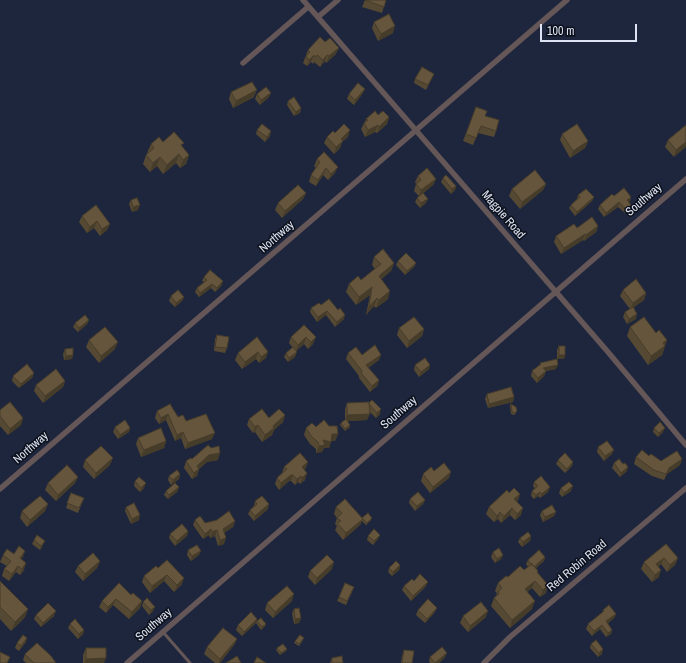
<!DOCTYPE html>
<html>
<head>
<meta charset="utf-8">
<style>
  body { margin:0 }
  #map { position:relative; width:686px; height:663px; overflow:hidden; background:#1e263d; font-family:"Archivo Narrow",sans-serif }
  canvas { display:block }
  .scale { position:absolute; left:540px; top:24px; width:97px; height:18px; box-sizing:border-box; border:2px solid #dde3f3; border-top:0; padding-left:5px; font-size:12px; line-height:14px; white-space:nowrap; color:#dde3f3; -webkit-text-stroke:3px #0c101a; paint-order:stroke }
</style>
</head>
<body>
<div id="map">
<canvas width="686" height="663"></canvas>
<div class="scale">100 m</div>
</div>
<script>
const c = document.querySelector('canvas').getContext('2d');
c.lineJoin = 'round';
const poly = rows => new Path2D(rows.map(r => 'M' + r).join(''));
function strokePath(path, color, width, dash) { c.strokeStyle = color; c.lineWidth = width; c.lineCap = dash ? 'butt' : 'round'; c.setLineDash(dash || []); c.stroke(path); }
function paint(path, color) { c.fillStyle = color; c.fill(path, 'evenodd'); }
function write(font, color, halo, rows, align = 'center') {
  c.font = font + ' "Archivo Narrow",sans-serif'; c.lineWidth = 3; c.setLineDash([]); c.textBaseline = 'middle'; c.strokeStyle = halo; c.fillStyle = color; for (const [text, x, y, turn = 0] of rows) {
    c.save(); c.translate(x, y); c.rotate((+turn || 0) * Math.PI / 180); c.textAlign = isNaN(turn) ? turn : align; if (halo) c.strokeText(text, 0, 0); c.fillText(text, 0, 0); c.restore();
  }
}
const lane = poly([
  [163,632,190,663]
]);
const street = poly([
  [303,0,608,352,686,445],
  [318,17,338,0],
  [243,63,308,7],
  [0,489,567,0],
  [127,663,686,179],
  [484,663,510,637,686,488]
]);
const wall = poly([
  [365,0,386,0,382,13,362,7],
  [374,22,393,33,378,41,372,28],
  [308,50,336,54,326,63,325,61,320,67,314,62,313,64,311,62,307,66,303,63],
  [432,78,426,90,414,83,415,79],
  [231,92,254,97,233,108,229,99],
  [363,93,354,105,347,99,349,94],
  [257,94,269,97,260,105,255,99],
  [288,101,301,108,300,113,294,116,287,105],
  [476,107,485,116,496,131,494,137,478,133,473,145,463,141],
  [378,115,389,117,387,124,377,133,375,132,365,137,361,129,364,123,365,122,366,119],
  [686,125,674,157,665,147,668,140],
  [257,130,270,136,265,142,256,134],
  [335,133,348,137,342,142,340,148,334,154,324,143,327,137],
  [562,134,588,141,585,148,570,158,560,140],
  [163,142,182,147,189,155,186,164,180,168,176,163,163,174,157,166,150,172,143,164,146,155,148,153,147,153,151,144],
  [317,159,335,173,328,180,323,175,316,186,309,182,311,175,316,168,314,166],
  [418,176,436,179,433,185,423,193,426,203,420,208,415,202,417,198,419,196,414,191,416,184,415,182],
  [443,178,456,186,455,190,451,194,441,182],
  [546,184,543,190,520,209,509,196,512,189],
  [306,193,303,199,282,218,275,210,278,203],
  [578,195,594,197,592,201,575,216,569,208,571,205,577,199],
  [614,196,631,197,629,202,629,209,625,213,618,207,604,217,598,209,600,205],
  [131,200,138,210,132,212,129,204],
  [82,216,110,224,107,230,100,236,94,228,87,233,79,222],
  [598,226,596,232,584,241,583,240,561,254,554,242,556,236,577,228],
  [374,257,394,263,391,271,381,279,388,299,376,308,374,306,366,315,370,295,356,305,346,292,349,284,361,280,375,269,372,265],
  [398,261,416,263,414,267,405,275,396,265],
  [204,277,222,285,215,292,211,288,199,297,195,292,197,288,204,282,202,281],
  [623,290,646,293,644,300,634,307,636,319,627,324,623,317,625,312,630,309,620,296],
  [171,296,184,297,182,301,175,307,169,301],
  [321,305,338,310,344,319,335,327,326,315,317,322,310,312,311,308],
  [89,320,87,324,78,332,73,327,75,323],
  [304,325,313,344,308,349,304,344,296,351,295,357,288,362,284,357,286,353,293,348,289,343,291,337],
  [630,327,656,333,667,340,662,355,648,365,627,336],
  [399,328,424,329,422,336,407,348,397,335],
  [217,335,227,348,225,353,214,351,215,339],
  [257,337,266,358,259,363,256,359,242,369,235,360,238,353],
  [89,340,115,349,99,363,86,347],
  [559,346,565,355,564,359,557,359,557,350],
  [65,349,73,355,72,359,64,360,63,354],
  [348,353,362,355,379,360,368,368,379,380,377,386,370,392,359,378,359,376,346,359],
  [540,363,556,369,546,371,544,376,537,383,531,376,532,371,540,365],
  [415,365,429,369,419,377,414,370],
  [34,373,32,378,19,388,12,381,13,376],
  [65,381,63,387,43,403,34,391,36,385],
  [487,394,514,397,513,402,488,408,485,399],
  [347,403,369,403,380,414,376,418,369,411,367,420,348,421,350,427,345,431,340,425,341,423,345,420,345,409],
  [511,404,516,413,514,415,511,414,510,406],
  [0,410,23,418,21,425,8,435,0,426],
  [157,411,178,417,186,421,212,439,185,449,181,438,175,441,166,420,159,424,155,418],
  [285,415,283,422,274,430,272,435,262,442,255,432,253,433,247,425,249,419,269,418],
  [329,426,338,434,335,441,331,441,329,448,324,448,322,452,316,453,316,449,310,444,304,435,306,428],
  [115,427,130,428,129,432,118,439,113,432],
  [654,428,663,432,658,437,653,432],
  [138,438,166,441,164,448,141,457,136,444],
  [598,447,612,454,604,461,597,452],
  [649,456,661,461,682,459,680,465,667,474,664,480,652,476,634,464,636,457],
  [192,459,218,460,207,462,199,469,197,476,192,479,184,468,186,461],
  [85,460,110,465,94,479,83,467],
  [558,460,573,462,572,466,565,473,556,464],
  [614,463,623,464,627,471,620,477,612,468],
  [284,467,306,468,304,469,305,480,300,484,298,482,295,485,291,481,289,481,279,490,275,484,277,478,282,473],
  [434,471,449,478,430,493,421,481,423,474],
  [180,474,179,479,171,485,168,480,169,476],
  [78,477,75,483,56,501,45,490,48,483],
  [135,481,144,488,140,492,134,486],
  [534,482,548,492,540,498,538,496,534,499,531,496,532,491,535,489,533,486],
  [179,487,177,492,168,499,164,495,166,491],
  [561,488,571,491,562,497,559,493],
  [71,493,84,498,78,513,66,508],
  [509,493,520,494,518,500,517,502,521,515,515,520,510,515,501,523,498,519,494,522,486,514,489,507],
  [410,499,425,500,423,504,415,511,409,503],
  [255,501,268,509,254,521,248,514,250,510,254,506],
  [48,504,45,511,27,527,20,518,22,511],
  [126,507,139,520,131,524,125,511],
  [336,507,362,518,372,518,371,520,366,525,362,521,360,525,343,540,335,530,337,526,335,524,337,518,334,514],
  [542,511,556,512,554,516,543,522,540,515],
  [195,520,205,523,235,521,233,527,224,533,224,544,218,546,215,536,210,538,209,535,203,539,193,525],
  [188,531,187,536,175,546,169,538,170,534],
  [380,535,378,539,373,545,367,540,368,536],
  [531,536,530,541,522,547,518,542,520,538],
  [34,540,43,545,40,550,32,544],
  [666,544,678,558,675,565,667,572,661,564,658,567,659,577,652,582,641,569,644,562],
  [188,550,199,555,191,561,187,555],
  [25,551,21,559,24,570,20,575,16,572,9,581,2,576,4,569,7,566,0,562,3,555,14,554],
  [493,552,503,555,501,559,495,563,491,557],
  [545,557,544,561,536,568,538,571,537,573,546,593,540,597,532,588,527,592,532,609,510,628,491,606,494,598,496,596,497,593,495,591,498,583,508,577,524,570,528,567,526,564,528,560],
  [100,561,97,568,83,581,75,572,78,566],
  [400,565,399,570,392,576,388,572,389,568],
  [158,568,182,584,174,592,164,581,150,593,142,582,144,576],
  [332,569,315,585,308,577,310,571],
  [0,581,28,609,25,617,11,631,0,619],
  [414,581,426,586,411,601,402,590,404,586],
  [352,592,346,605,337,601,339,597],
  [131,595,142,601,140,608,129,619,113,605,106,613,99,607,102,601],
  [292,601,273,618,265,610,267,603],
  [143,602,153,611,149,615,142,606],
  [294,609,301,618,299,623,294,624,292,613],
  [418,610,435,612,425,623,416,615],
  [603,610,616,614,614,618,608,623,612,630,611,634,606,637,600,629,592,636,586,629,588,624,602,613],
  [36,615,54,616,41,627,34,619],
  [463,616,486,617,468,632,460,623],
  [257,619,256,623,242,636,236,630,238,625],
  [257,621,266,624,265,626,261,630,256,623],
  [70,624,84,630,83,634,78,639,68,628],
  [237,639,234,645,220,663,215,663,204,654,207,647],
  [303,640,299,646,294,643,295,641],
  [26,642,19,651,15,648,17,643],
  [591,644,602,654,598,657,590,648],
  [86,648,104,663,83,663,83,655],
  [277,648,287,649,286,651,280,655,276,650],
  [404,650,412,663,401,663,402,656],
  [25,654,56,663,26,663,23,660],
  [430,657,445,657,439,663,430,663,429,661],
  [332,658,343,663,330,663]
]);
const shadedWall = poly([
  [395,26,393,33,378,41,381,34],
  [339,48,336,54,326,63,329,56],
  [314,55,311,62,307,66,309,60],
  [327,55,325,61,320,67,323,60],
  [365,89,363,93,354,105,355,100],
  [257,90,254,97,233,108,236,101],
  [271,93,269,97,260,105,261,100],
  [301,108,300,113,294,116,296,112],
  [389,117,387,124,377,133,379,127],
  [378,125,375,132,365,137,368,130],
  [350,130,348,137,342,142,340,148,334,154,336,147,341,139],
  [271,131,270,136,265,142,267,137],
  [588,141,585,148,570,158,573,151],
  [686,142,686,147,674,157,676,150],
  [179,154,176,163,163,174,167,165],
  [189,155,186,164,180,168,183,160],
  [160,157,157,166,150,172,153,163],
  [338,167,335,173,328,180,331,174],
  [326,168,323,175,316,186,318,180],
  [436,179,433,185,419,197,421,190],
  [546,184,543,190,520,209,522,202],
  [456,186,455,190,451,194,452,189],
  [306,193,303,199,282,218,285,211],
  [594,197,592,201,575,216,577,212],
  [631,197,630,202,626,205,627,200],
  [428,199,426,203,420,208,421,203],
  [619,202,618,207,604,217,606,213],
  [140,205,138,210,132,212,133,207],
  [631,205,629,209,625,213,626,209],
  [97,221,94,228,87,233,90,227],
  [110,224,107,230,100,236,102,229],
  [598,226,596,232,584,241,586,235],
  [585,234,583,240,561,254,564,248],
  [394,263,391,271,376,284,379,276],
  [416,263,414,267,405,275,407,271],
  [223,281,222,285,215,292,217,288],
  [212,284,211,288,199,297,200,293],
  [372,287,370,295,356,305,359,297],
  [390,291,388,299,376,308,379,300],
  [646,293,644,300,630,310,633,303],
  [184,297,182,301,175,307,176,303],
  [377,298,374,306,366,315,369,307],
  [327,311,326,315,317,322,318,317],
  [637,314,636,319,627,324,629,319],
  [345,315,344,319,335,327,337,322],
  [89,320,87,324,78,332,79,328],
  [424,329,422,336,407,348,409,341],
  [306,337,304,344,296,351,298,345],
  [316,337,313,344,308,349,311,342],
  [667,340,662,355,648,365,651,356,663,343],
  [118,342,115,349,99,363,101,356],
  [258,352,256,359,242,369,245,362],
  [268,352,266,358,259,363,261,357],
  [297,352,295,357,288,362,289,358],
  [73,355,72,359,64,360,66,356],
  [381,355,379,360,364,370,366,365],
  [559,355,565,355,564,359,557,359],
  [430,365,429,369,419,377,421,372],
  [558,365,556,369,541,372,543,368],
  [546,371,544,376,537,383,538,378],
  [34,373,32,378,19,388,21,384],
  [379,380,377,386,370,392,372,386],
  [65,381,63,387,43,403,45,396],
  [514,397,513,402,488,408,489,404],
  [381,409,380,414,376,418,377,413],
  [168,414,166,420,159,424,161,418],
  [370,414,367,420,345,421,347,415],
  [285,415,283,422,274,430,272,435,262,442,265,435,273,426],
  [23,418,21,425,8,435,10,429],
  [258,425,255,432,253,433,255,427],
  [350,425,350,427,345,431,345,429],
  [130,428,129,432,118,439,120,435],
  [665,428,663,432,658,437,659,433],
  [183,432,181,438,175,441,177,435],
  [215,433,212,439,185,449,188,443],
  [332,434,338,434,335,441,330,441],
  [323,440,331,442,329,448,324,448,322,452,316,453,319,446],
  [166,441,164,448,141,457,144,450],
  [614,450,612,454,604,461,605,456],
  [220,453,218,460,207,462,195,472,199,469,197,476,192,479,197,466,209,455],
  [113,458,110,465,94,479,96,473],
  [682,459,680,465,667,474,664,480,669,468],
  [308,462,306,468,300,473,302,467],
  [573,462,572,466,565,473,567,469],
  [628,467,627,471,620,477,621,473],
  [451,472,449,478,430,493,433,487],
  [307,473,305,480,300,484,302,478],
  [180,474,179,479,171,485,173,480],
  [291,475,293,475,291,481,289,481,279,490,281,483],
  [301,476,298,482,295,485,297,479],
  [78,477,75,483,56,501,58,495],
  [146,483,144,488,140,492,141,488],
  [573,486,571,491,562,497,564,493],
  [179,487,177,492,168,499,169,495],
  [550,487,548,492,540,498,542,494],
  [540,492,538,496,534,499,536,495],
  [520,494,518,500,512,506,514,499],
  [425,500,423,504,415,511,417,506],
  [48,504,45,511,27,527,30,520],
  [269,504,268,509,254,521,255,516],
  [512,508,510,515,501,523,504,516],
  [523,508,521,515,515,520,517,514],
  [500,512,498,519,494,522,497,516],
  [556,512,554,516,543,522,545,517],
  [140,515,139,520,131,524,132,519],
  [372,518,371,520,366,525,367,523],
  [363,519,360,525,343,540,346,533],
  [235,521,233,527,221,535,223,529],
  [211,529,209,535,203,539,205,534],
  [217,530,215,536,210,538,212,532],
  [188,531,187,536,175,546,177,541],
  [380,535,378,539,373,545,374,541],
  [531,536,530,541,522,547,523,542],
  [226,538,224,544,218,546,220,540],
  [45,541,43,545,40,550,41,546],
  [25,551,23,557,17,565,20,558],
  [201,551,199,555,191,561,192,556],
  [503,555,501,559,495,563,497,559],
  [545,557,544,561,532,571,533,568],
  [664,558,661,564,654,571,656,564],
  [678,558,675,565,667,572,670,565],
  [100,561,97,568,83,581,85,574],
  [334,562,332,569,315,585,317,578],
  [26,563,24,570,20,575,22,569],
  [400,565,399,570,392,576,393,572],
  [18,566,16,572,9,581,12,574],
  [661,570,659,577,652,582,655,575],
  [167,575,164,581,150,593,152,586],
  [184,578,182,584,174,592,177,585],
  [535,581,532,588,522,597,525,589],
  [428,582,426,586,411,601,413,596],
  [548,585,546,593,540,597,543,590],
  [294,594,292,601,273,618,275,612],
  [116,599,113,605,106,613,108,607],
  [142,601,140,608,129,619,132,612],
  [535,601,532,609,510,628,512,620],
  [155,607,153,611,149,615,151,610],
  [437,608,435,612,425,623,427,619],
  [28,609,25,617,11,631,15,622],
  [56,611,54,616,41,627,43,623],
  [488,611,486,617,468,632,470,626],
  [616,614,614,618,605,626,606,621],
  [301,618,299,623,294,624,295,619],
  [257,619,256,623,242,636,244,632],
  [266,624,265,626,261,630,262,627],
  [602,625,600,629,592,636,594,631],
  [84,630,83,634,78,639,79,634],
  [612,630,611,634,606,637,608,633],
  [27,638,26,642,19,651,21,646],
  [237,639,234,645,220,663,219,663,220,659],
  [287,649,286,651,280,655,281,653],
  [603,649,602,654,598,657,599,653],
  [447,653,445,657,439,663,435,663],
  [106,658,104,663,84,663,86,659]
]);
const building = poly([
  [365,0,386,0,384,7,365,0],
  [389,14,395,26,381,34,374,22,389,14],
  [320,37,325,42,330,38,339,48,329,56,327,55,323,60,317,55,315,57,314,55,309,60,306,56,310,52,308,50,320,37],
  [422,67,434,74,428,85,415,79,422,67],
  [252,82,257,90,236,101,231,92,252,82],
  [358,83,365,89,355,100,349,94,358,83],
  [266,87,271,93,261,100,257,94,266,87],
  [294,97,301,108,296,112,288,101,294,97],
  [476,107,487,111,485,116,499,120,496,131,481,126,476,138,466,134,476,107],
  [375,111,378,115,383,111,389,117,379,127,378,125,368,130,364,123,368,120,366,119,375,111],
  [262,124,271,131,267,137,257,130,262,124],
  [344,124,350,130,341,139,343,141,336,147,327,137,333,131,335,133,344,124],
  [577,124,588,141,573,151,562,134,577,124],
  [686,125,686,142,676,150,668,140,686,125],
  [174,132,184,143,181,145,189,155,183,160,179,154,167,165,160,157,153,163,146,155,154,148,151,144,159,137,163,142,174,132],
  [324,152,338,167,331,174,326,168,318,180,311,175,320,162,317,159,324,152],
  [427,168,436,179,421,190,416,184,421,180,418,176,427,168],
  [535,170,546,184,522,202,512,189,535,170],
  [446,175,456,186,452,189,443,178,446,175],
  [298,185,306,193,285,211,278,203,298,185],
  [624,188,631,197,627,200,631,205,626,209,619,202,606,213,600,205,612,194,614,196,624,188],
  [586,189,594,197,577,212,571,205,580,197,578,195,586,189],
  [423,193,428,199,421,203,417,198,423,193],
  [137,198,140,205,133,207,131,200,137,198],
  [96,205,110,224,102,229,97,221,90,227,82,216,96,205],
  [592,217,598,226,586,235,585,234,564,248,556,236,574,224,577,228,592,217],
  [383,249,394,263,379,276,390,291,379,300,377,298,369,307,372,287,359,297,349,284,358,276,361,280,381,264,374,257,383,249],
  [406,253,416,263,407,271,398,261,406,253],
  [210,270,223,281,217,288,212,284,200,293,197,288,207,280,204,277,210,270],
  [636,279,646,293,633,303,623,290,636,279],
  [178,290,184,297,176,303,171,296,178,290],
  [329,299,338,310,340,308,345,315,337,322,327,311,318,317,311,308,319,303,321,305,329,299],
  [633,307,637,314,629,319,625,312,633,307],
  [85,315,89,320,79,328,75,323,85,315],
  [414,317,424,329,409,341,399,328,414,317],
  [644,317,656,333,659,330,667,340,663,343,665,346,651,356,630,327,644,317],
  [304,325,316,337,311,342,306,337,298,345,291,337,304,325],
  [105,327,118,342,101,356,89,340,105,327],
  [217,335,229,337,227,348,215,347,217,335],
  [257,337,268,352,261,357,258,352,245,362,238,353,257,337],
  [375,345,381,355,366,365,379,380,372,386,361,373,362,371,348,353,356,347,362,355,375,345],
  [559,346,565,346,565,355,559,355,559,346],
  [293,347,297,352,289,358,286,353,293,347],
  [73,348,73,355,66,356,65,349,73,348],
  [425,358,430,365,421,372,415,365,425,358],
  [557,359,558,365,543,368,546,371,538,378,532,371,541,364,540,363,557,359],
  [27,364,34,373,21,384,13,376,27,364],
  [56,369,65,381,45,396,36,385,56,369],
  [511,387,514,397,489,404,487,394,511,387],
  [372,400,381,409,377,413,369,404,369,403,372,400],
  [10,402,23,418,10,429,0,416,0,410,10,402],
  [369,402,370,414,347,415,347,403,369,402],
  [170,404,178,417,183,415,186,421,206,414,215,433,188,443,183,432,177,435,168,414,161,418,157,411,170,404],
  [511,404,516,407,517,411,515,413,512,412,511,404],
  [262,409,269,418,279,409,285,415,273,426,274,428,265,435,258,425,255,427,249,419,262,409],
  [346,419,350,425,345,429,341,423,346,419],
  [125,420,130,428,120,435,115,427,125,420],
  [324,420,329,426,337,426,338,434,332,434,331,442,323,440,325,445,319,446,318,442,312,437,306,428,312,423,316,427,324,420],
  [660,422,665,428,659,433,654,428,660,422],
  [161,428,166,441,144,450,138,438,161,428],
  [607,441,614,450,605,456,598,447,607,441],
  [208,445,211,448,219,446,220,453,209,455,197,466,199,469,194,473,186,461,191,458,192,459,208,445],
  [101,446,113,458,96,473,85,460,101,446],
  [642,450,649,456,651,454,661,461,677,451,682,459,669,468,666,474,654,470,636,457,642,450],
  [300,453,308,462,302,467,307,473,302,478,301,476,297,479,293,475,291,475,281,483,277,478,287,469,284,467,300,453],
  [565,453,573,462,567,469,558,460,565,453],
  [619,459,623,464,625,463,628,467,621,473,614,463,619,459],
  [444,463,451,472,433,487,423,474,431,467,434,471,444,463],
  [67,465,78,477,58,495,48,483,67,465],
  [177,470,180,474,173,480,169,476,177,470],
  [541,476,550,487,542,494,540,492,536,495,532,491,538,486,534,482,541,476],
  [139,477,146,483,141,488,135,481,139,477],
  [569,482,573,486,564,493,561,488,569,482],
  [175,483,179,487,169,495,166,491,175,483],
  [514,488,520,494,514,499,523,508,517,514,512,508,504,516,500,512,497,516,489,507,507,490,509,493,514,488],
  [418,492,425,500,417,506,410,499,418,492],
  [71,493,84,498,79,508,67,503,71,493],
  [40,496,48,504,30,520,22,511,40,496],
  [262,496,269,504,255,516,250,510,257,504,255,501,262,496],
  [345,499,363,519,346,533,337,523,341,521,337,518,342,513,336,507,345,499],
  [134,503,140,515,132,519,126,507,134,503],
  [552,505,556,512,545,517,542,511,552,505],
  [229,511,235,521,223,529,226,538,220,540,217,530,212,532,211,529,205,534,195,520,200,516,205,523,217,520,229,511],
  [368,513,372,518,367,523,362,518,368,513],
  [182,524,188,531,177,541,170,534,182,524],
  [374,529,380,535,374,541,368,536,374,529],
  [528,532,531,536,523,542,520,538,528,532],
  [37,535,45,541,41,546,34,540,37,535],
  [666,544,678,558,670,565,664,558,656,564,661,570,655,575,644,562,666,544],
  [197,545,201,551,192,556,188,550,197,545],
  [19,546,25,551,20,558,26,563,22,569,18,566,12,574,4,569,11,561,3,555,7,549,14,554,19,546],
  [499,548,503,555,497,559,493,552,499,548],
  [539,550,545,557,534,567,532,564,531,564,528,560,539,550],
  [93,553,100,561,85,574,78,566,93,553],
  [327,555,334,562,317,578,310,571,327,555],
  [167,560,184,578,177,585,167,575,152,586,144,576,156,566,158,568,167,560],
  [396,561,400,565,393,572,389,568,396,561],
  [532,564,538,571,537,572,548,585,543,590,535,581,525,589,535,601,512,620,494,598,499,594,498,592,502,588,498,583,506,576,508,577,520,566,524,570,532,564],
  [420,574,428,582,413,596,404,586,412,579,414,581,420,574],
  [0,581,28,609,15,622,0,607,0,581],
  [119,583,131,595,133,593,142,601,132,612,116,599,108,607,102,601,119,583],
  [345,583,354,587,347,601,339,597,345,583],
  [287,586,294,594,275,612,267,603,287,586],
  [147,598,155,607,151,610,143,602,147,598],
  [428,599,437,608,427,619,418,610,428,599],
  [481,602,488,611,470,626,463,616,481,602],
  [48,603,56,611,43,623,36,615,48,603],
  [609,605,616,614,606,621,612,630,608,633,602,625,594,631,588,624,604,611,603,610,609,605],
  [299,608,301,618,295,619,294,609,299,608],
  [251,612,257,619,244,632,238,625,251,612],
  [261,618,266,624,262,627,257,621,261,618],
  [75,619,84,630,79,634,70,624,75,619],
  [223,628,237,639,220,659,207,647,223,628],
  [23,635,27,638,21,646,17,643,23,635],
  [300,635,304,638,299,644,295,641,300,635],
  [596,640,603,649,599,653,591,644,596,640],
  [37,643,51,656,56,663,34,663,25,654,37,643],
  [283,644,287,649,281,653,277,648,283,644],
  [442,647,447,653,435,663,430,657,442,647],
  [86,648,106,648,106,658,86,659,86,648],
  [404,650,414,651,412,663,402,663,404,650],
  [0,652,10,657,7,663,0,663,0,652],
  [237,656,241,663,226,663,237,656],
  [342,656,343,663,332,663,332,658,342,656],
  [257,657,266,663,254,663,257,657]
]);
const streetNames = [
  ["Southway",644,200,-41],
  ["Magpie Road",503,215,49],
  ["Northway",277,237,-41],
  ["Southway",399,413,-41],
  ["Northway",31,448,-41],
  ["Red Robin Road",577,566,-40],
  ["Southway",154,625,-41]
];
strokePath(lane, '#655657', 3);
strokePath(street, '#655657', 5.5);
paint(wall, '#564934');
paint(shadedWall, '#463c2a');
paint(building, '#64553c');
strokePath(building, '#463c2a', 1);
write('12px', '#dde3f3', '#0c101a', streetNames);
</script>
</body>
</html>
